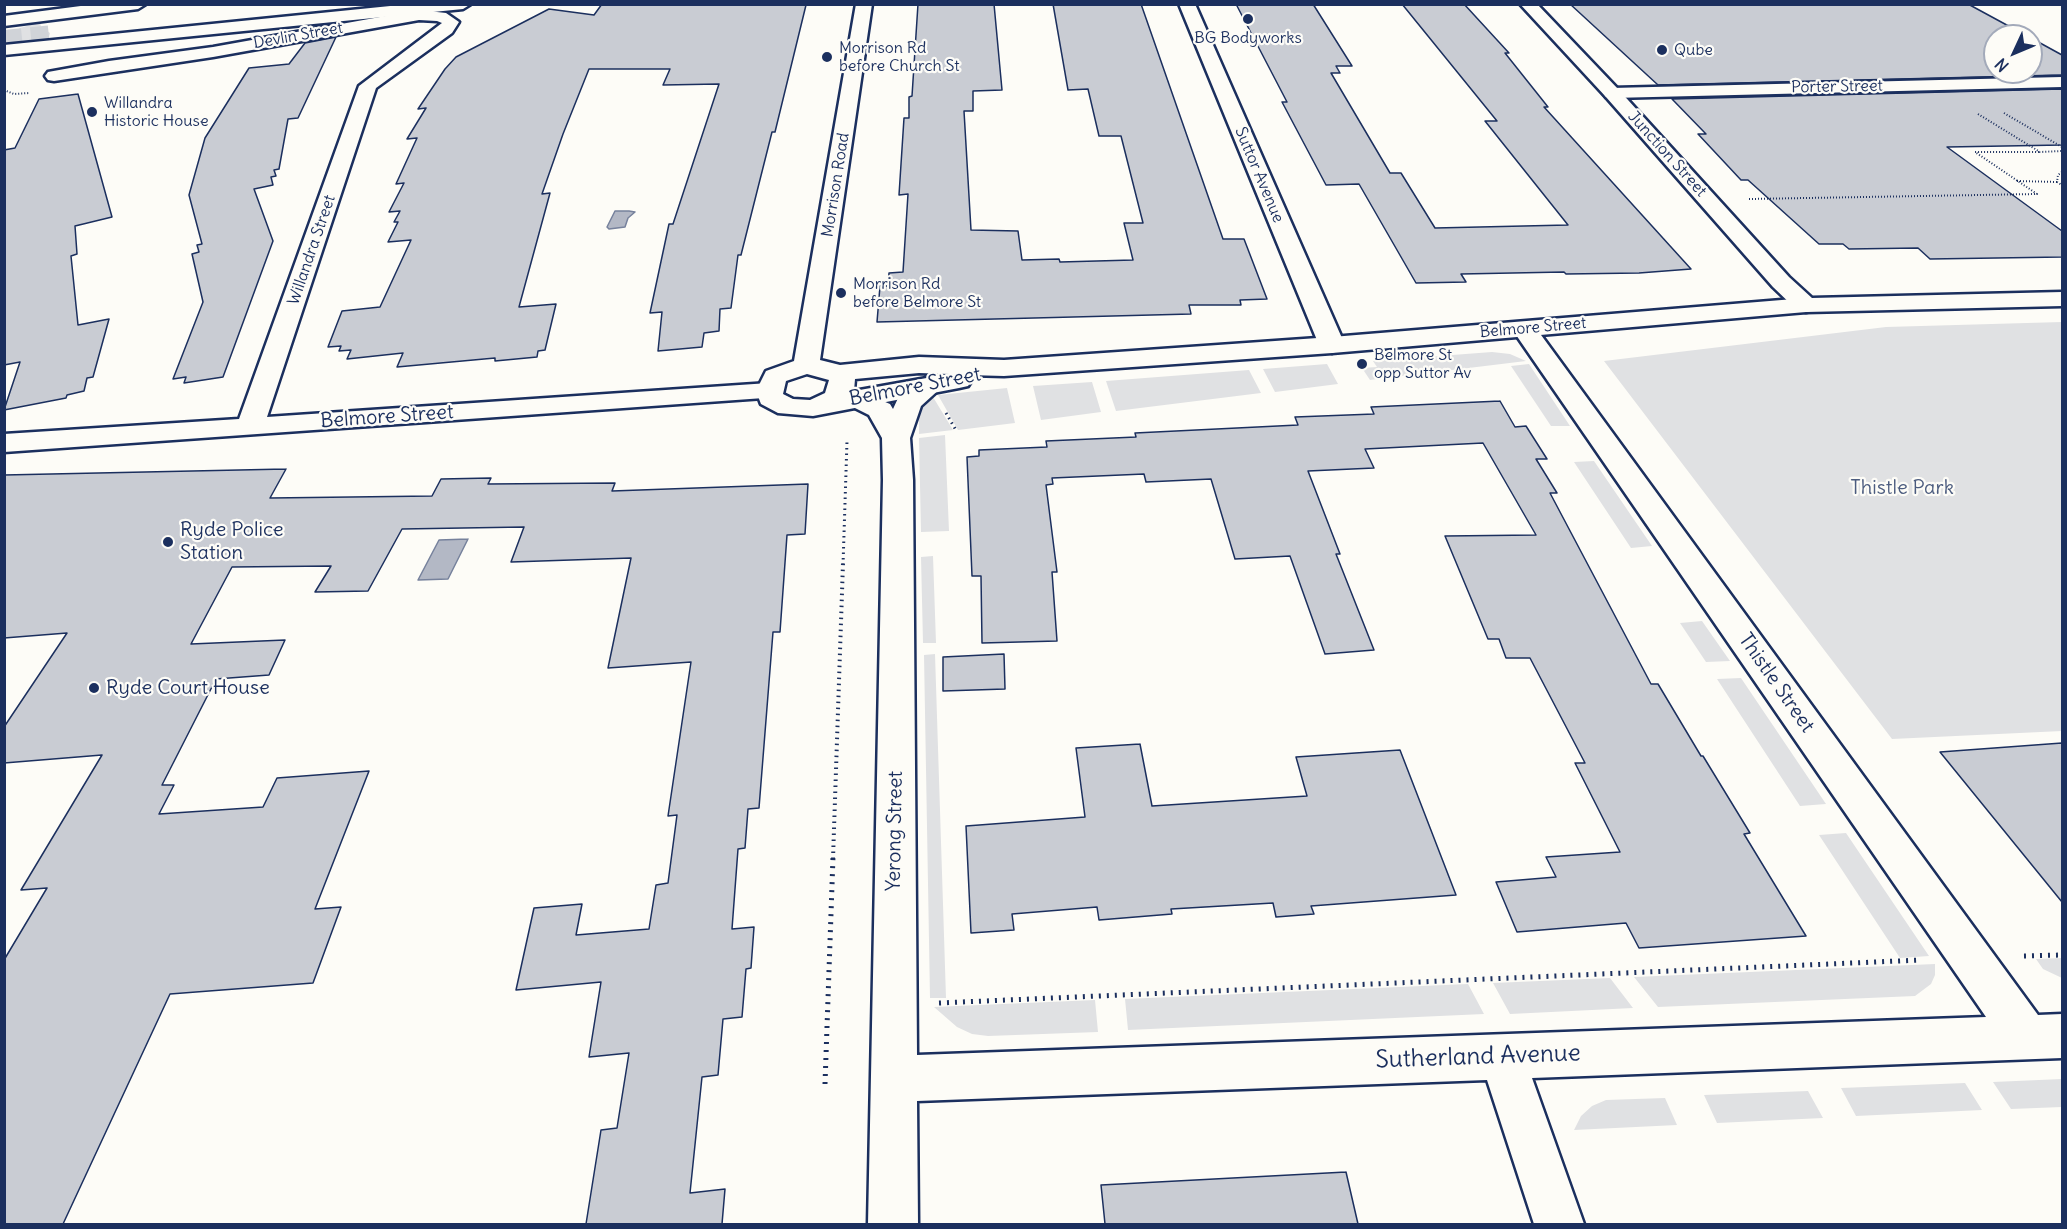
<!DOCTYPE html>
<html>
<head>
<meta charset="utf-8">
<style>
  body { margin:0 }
  #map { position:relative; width:2067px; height:1229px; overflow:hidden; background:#fdfcf7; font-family:Delius,sans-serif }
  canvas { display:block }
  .frame { position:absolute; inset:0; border:6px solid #1b2f5e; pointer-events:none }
  .north { position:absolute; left:1983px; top:24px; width:60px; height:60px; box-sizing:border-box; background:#fdfcf7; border:2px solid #a3aaba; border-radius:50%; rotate:226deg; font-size:16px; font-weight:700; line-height:24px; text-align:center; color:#1b2f5e }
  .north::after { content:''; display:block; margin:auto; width:21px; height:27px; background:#1b2f5e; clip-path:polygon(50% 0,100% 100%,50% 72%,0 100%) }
</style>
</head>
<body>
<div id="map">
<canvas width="2067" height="1229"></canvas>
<div class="frame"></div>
<div class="north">N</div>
</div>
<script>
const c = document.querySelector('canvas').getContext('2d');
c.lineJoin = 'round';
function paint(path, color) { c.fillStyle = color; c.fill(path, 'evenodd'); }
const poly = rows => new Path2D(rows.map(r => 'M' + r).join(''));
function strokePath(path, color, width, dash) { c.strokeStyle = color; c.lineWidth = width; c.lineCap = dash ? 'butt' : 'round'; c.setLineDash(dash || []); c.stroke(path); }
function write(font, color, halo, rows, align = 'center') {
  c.font = font + ' Delius,sans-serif'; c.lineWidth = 4.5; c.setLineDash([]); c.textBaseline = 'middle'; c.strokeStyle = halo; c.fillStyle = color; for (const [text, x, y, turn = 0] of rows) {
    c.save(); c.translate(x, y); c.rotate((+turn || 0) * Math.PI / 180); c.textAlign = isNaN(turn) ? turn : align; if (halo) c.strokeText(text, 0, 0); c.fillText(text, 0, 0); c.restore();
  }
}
const green = poly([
  [40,22,41,27,50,33,48,41,19,42,11,37,11,35,20,28],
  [2062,322,2062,731,1892,739,1604,361,1886,327],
  [1492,352,1510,354,1526,361,1370,380,1362,368,1377,367,1373,361],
  [1327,364,1338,384,1275,392,1263,369],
  [1529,364,1570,426,1551,426,1511,366],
  [1249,370,1261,393,1116,411,1106,381],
  [1092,382,1101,412,1041,420,1033,386],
  [1007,388,1015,423,958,430,938,395],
  [933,397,953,430,919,434,919,411,921,406],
  [945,435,949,531,921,532,919,438],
  [1594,461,1652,546,1631,548,1574,462],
  [933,556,936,643,923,643,921,557],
  [1702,621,1730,661,1706,662,1680,623],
  [935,654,946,998,930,998,924,655],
  [1741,678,1826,804,1800,806,1717,679],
  [1846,833,1929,956,1900,958,1819,835],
  [2062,958,2062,978,2043,969,2036,959],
  [1935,964,1935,975,1931,984,1915,996,1658,1007,1634,977],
  [1610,978,1633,1008,1510,1014,1493,983],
  [1468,984,1484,1014,1128,1030,1125,999],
  [1095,1000,1098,1032,988,1036,972,1034,957,1027,934,1007],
  [2062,1079,2062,1107,2011,1109,1993,1082],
  [1965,1083,1982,1110,1856,1116,1841,1088],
  [1808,1091,1823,1118,1717,1123,1704,1095],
  [1665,1098,1677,1125,1574,1130,1581,1116,1592,1106,1606,1100]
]);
const water = poly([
  [615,211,629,211,635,212,628,218,625,227,609,229,607,227,615,211],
  [468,539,448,579,418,580,439,540,468,539]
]);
const building = poly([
  [602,4,806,5,775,132,772,132,741,255,738,255,731,308,720,309,719,331,704,333,702,347,658,351,662,312,650,313,669,224,673,224,719,84,663,85,670,69,589,69,563,134,542,194,550,193,519,307,556,304,545,350,538,351,537,357,495,361,495,358,397,367,403,353,347,359,351,350,339,351,341,346,328,347,342,311,380,307,411,240,388,242,398,222,394,222,400,211,389,212,404,183,396,184,417,138,407,139,426,108,418,109,445,69,456,57,549,9,594,15,602,4],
  [918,4,994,4,1002,90,973,91,973,111,964,111,971,230,1018,231,1022,260,1059,259,1060,262,1133,260,1124,223,1143,223,1121,136,1099,136,1088,89,1068,90,1053,4,1141,4,1223,239,1244,239,1267,299,1240,300,1241,305,1189,305,1191,314,877,322,880,286,888,286,889,273,903,272,908,194,899,195,904,118,909,118,909,97,912,96,918,4],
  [1236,4,1313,4,1352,66,1336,66,1340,73,1331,73,1390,173,1401,173,1435,228,1568,225,1485,121,1497,121,1402,4,1464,4,1509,53,1505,53,1548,107,1544,107,1691,269,1639,273,1566,274,1564,272,1461,274,1466,282,1416,283,1359,184,1326,185,1282,102,1287,102,1236,4],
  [1570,4,1968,4,2027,36,1995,36,1995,72,2031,72,2031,38,2062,55,2062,75,1658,85,1570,4],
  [336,37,298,118,288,119,279,169,274,170,276,176,271,177,273,185,254,189,273,241,223,377,184,383,186,377,173,379,203,302,192,254,199,252,197,245,202,244,189,195,205,138,249,68,289,64,305,43,336,37],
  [2062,89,2062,145,1947,147,2062,231,2062,257,1930,259,1918,248,1849,249,1843,244,1819,244,1748,180,1741,180,1698,134,1706,134,1672,99,2062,89],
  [78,94,112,217,75,226,77,254,71,256,78,325,109,319,93,377,87,378,84,391,67,395,66,398,4,410,20,362,4,365,4,150,15,148,39,99,78,94],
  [1500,401,1515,427,1526,426,1547,459,1536,459,1557,493,1550,493,1651,684,1658,684,1701,756,1703,756,1750,833,1744,834,1806,936,1639,948,1626,923,1517,932,1496,882,1556,877,1546,857,1620,852,1575,763,1585,763,1530,658,1506,658,1499,639,1488,639,1445,536,1536,535,1483,443,1365,449,1374,468,1308,471,1340,554,1336,554,1374,650,1325,654,1290,556,1235,559,1211,479,1146,482,1144,474,1052,478,1053,484,1046,485,1057,572,1052,572,1057,641,982,643,981,576,972,576,967,457,979,456,979,450,1047,447,1046,441,1136,437,1135,433,1298,425,1295,417,1374,414,1371,407,1500,401],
  [286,469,270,498,432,496,441,479,491,478,488,484,615,483,612,491,808,484,805,534,787,535,780,632,773,632,759,808,748,809,745,848,738,849,732,929,754,927,751,968,746,969,742,1017,723,1019,718,1075,702,1077,690,1193,725,1189,722,1224,586,1224,601,1130,617,1128,629,1053,589,1057,601,982,516,990,534,908,582,904,576,935,649,929,656,885,668,883,677,815,668,816,691,662,608,668,631,558,511,562,524,527,402,529,368,591,315,592,331,566,232,567,191,644,285,640,269,675,216,679,162,785,174,785,159,814,263,807,277,778,369,771,315,909,341,907,313,983,170,994,63,1224,4,1224,4,960,47,888,21,890,102,755,4,763,4,727,67,633,4,638,4,475,286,469],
  [1004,654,1005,689,943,691,943,657,1004,654],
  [2062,743,2062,902,1940,752,2062,743],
  [1140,744,1152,806,1307,796,1296,757,1400,750,1456,895,1311,906,1314,914,1276,917,1273,903,1171,909,1172,914,1099,920,1097,907,1012,914,1014,930,971,933,966,826,1085,817,1076,748,1140,744],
  [1346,1172,1358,1224,1105,1224,1101,1185,1346,1172]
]);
const trunkTunnel = poly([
  [4,39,52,34]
]);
const pathFar3 = poly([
  [4,90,14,94,30,93],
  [2004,113,2062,147],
  [1978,114,2040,152,2062,151],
  [2062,172,2058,175,2057,182,2062,185],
  [2017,181,2057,182],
  [1749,199,2037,194,1975,152,2040,152]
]);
const pathFar2 = poly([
  [946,413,957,432],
  [843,565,847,441]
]);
const pathFar1 = poly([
  [833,859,843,563]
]);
const path = poly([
  [2024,956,2062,955],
  [939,1003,1921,960],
  [825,1084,833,857]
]);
const minor = poly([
  [1179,4,1195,4,1345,345,1341,350,1332,353,1323,350,1319,345,1179,4],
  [419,10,446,13,459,22,452,33,376,88,267,417,769,383,778,385,782,391,778,397,4,452,4,434,239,419,359,86,442,23,437,21,419,20,213,57,54,81,48,80,45,76,48,72,109,61,213,47,419,10],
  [2062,77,2062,87,1612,98,1606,97,1603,93,1606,89,1612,88,2062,77],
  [1524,322,1533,324,2038,1015,2062,1014,2062,1058,1532,1078,1584,1224,1534,1224,1487,1080,917,1101,918,1224,868,1224,883,480,882,438,869,415,849,405,846,399,849,393,859,391,890,404,893,409,899,396,921,380,930,378,939,380,943,386,921,406,910,438,913,480,917,1055,1986,1017,1512,329,1515,324,1524,322]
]);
const tertiary = poly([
  [856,4,872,4,820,360,840,365,919,357,1004,360,1332,337,1806,298,1815,300,1818,305,1815,310,1806,312,1332,353,1004,376,968,375,972,380,968,386,959,388,813,416,778,413,761,404,756,391,766,371,794,361,856,4],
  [919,373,949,374,854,391,855,379,919,373],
  [807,374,829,380,825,393,810,400,793,399,783,394,786,381,807,374]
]);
const secondary = poly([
  [1520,4,1537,4,1618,89,1789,277,1812,298,2062,292,2062,306,1806,312,1797,310,1773,287,1606,97,1520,4]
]);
const trunk = poly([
  [96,4,146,4,138,9,4,26,4,16,96,4],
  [410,4,471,4,463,9,4,55,4,45,410,4]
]);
const markers = [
  [1248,19,6,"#1b2f5e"],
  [1662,50,6,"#1b2f5e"],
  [827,57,6,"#1b2f5e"],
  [92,112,6,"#1b2f5e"],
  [841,293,6,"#1b2f5e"],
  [1362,364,6,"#1b2f5e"],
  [168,542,6,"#1b2f5e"],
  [94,688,6,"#1b2f5e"]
];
const farStreetnames = [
  ["Devlin Street",298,36,-10],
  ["Porter Street",1837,87,-1],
  ["Junction Street",1667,154,48],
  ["Suttor Avenue",1259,175,67],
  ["Morrison Road",836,185,-81],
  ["Willandra Street",312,250,-71],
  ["Belmore Street",1533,328,-5]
];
const farPoinames = [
  ["BG Bodyworks",1248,38,"center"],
  ["Morrison Rd",839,48],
  ["before Church St",839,66],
  ["Qube",1674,50],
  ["Willandra",104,103],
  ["Historic House",104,121],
  ["Morrison Rd",853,284],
  ["before Belmore St",853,302],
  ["Belmore St",1374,355],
  ["opp Suttor Av",1374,373]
];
const streetNames = [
  ["Belmore Street",915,387,-11],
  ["Belmore Street",387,417,-4],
  ["Thistle Street",1776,683,55],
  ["Yerong Street",895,831,-89]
];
const parkNames = [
  ["Thistle Park",1902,488]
];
const poiNames = [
  ["Ryde Police",180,530],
  ["Station",180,553],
  ["Ryde Court House",106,688]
];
const nearStreetnames = [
  ["Sutherland Avenue",1478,1057,-2]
];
paint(green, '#e0e1e3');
paint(water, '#b3b8c5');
strokePath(water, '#76819c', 1.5);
paint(building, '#c9ccd3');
strokePath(building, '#1b2f5e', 1.5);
strokePath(trunkTunnel, '#d0d3d8', 18, [18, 9]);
strokePath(minor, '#1b2f5e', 5);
strokePath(tertiary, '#1b2f5e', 5);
strokePath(secondary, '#1b2f5e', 5);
strokePath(trunk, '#1b2f5e', 5);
strokePath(pathFar3, '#1b2f5e', 2, [1, 2]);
strokePath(pathFar2, '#1b2f5e', 3, [1.5, 4]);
strokePath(pathFar1, '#1b2f5e', 4, [1.5, 4.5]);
strokePath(path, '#1b2f5e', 5, [2, 6]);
paint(minor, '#fdfcf7');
paint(tertiary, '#fdfcf7');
paint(secondary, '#fdfcf7');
paint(trunk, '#fdfcf7');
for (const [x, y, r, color] of markers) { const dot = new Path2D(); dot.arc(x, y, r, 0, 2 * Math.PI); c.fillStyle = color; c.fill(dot); strokePath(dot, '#fdfcf7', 2); }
write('16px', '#1b2f5e', '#fdfcf7', farStreetnames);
write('16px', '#1b2f5e', '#fdfcf7', farPoinames, 'left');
write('20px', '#1b2f5e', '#fdfcf7', streetNames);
write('20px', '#4c5c7f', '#fdfcf7', parkNames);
write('20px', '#1b2f5e', '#fdfcf7', poiNames, 'left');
write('24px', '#1b2f5e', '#fdfcf7', nearStreetnames);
</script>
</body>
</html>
